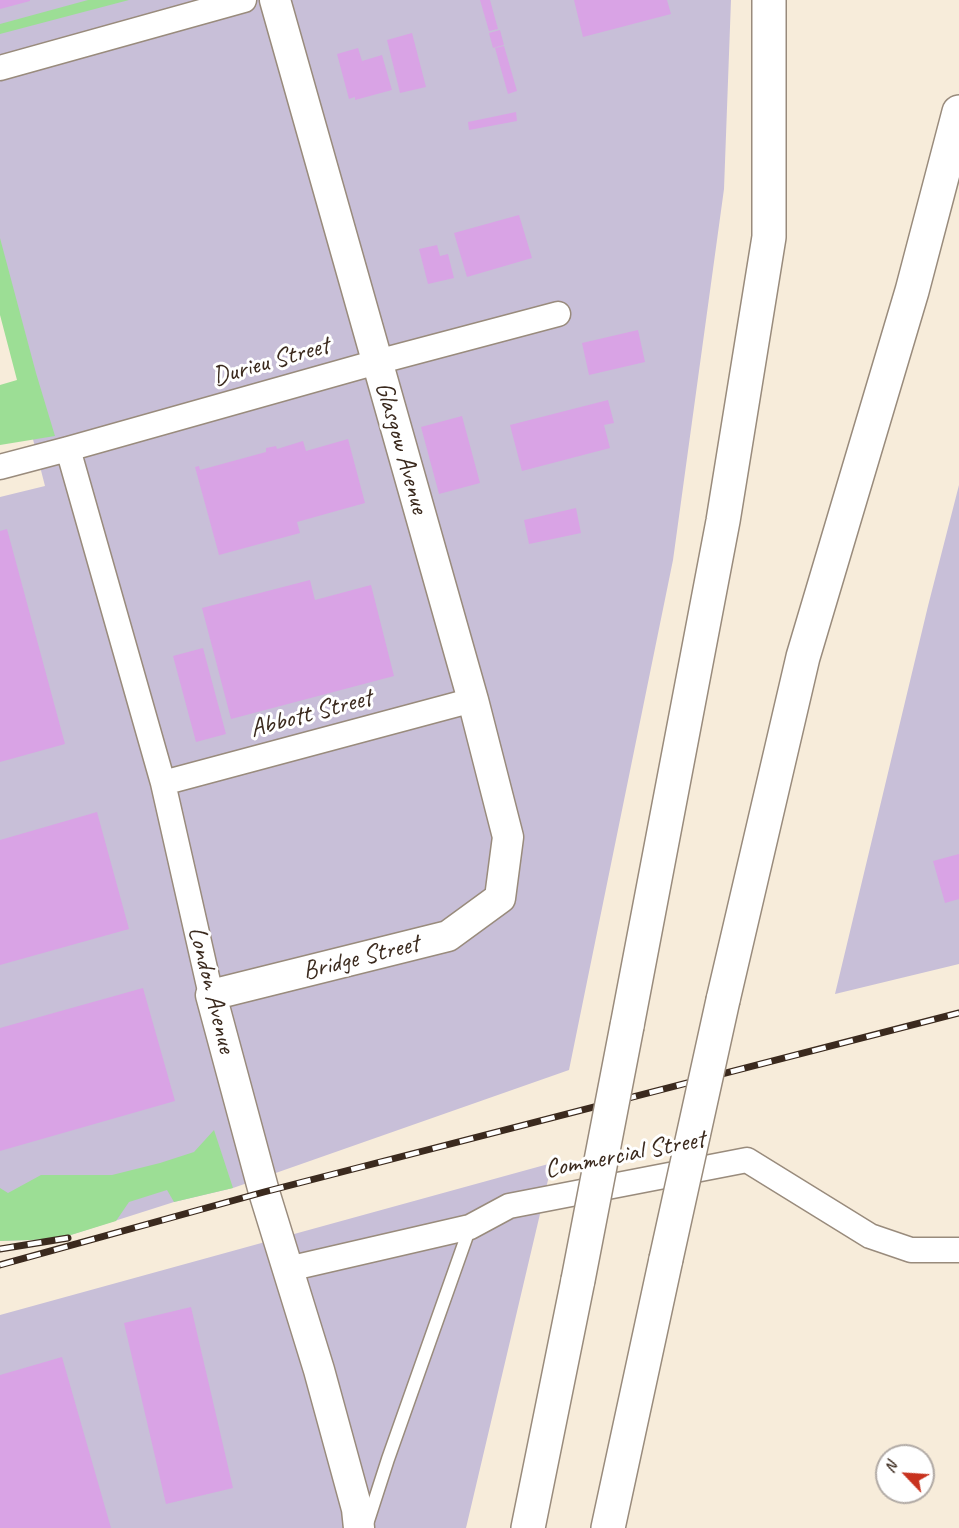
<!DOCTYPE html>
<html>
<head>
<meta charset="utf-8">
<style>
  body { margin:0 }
  #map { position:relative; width:959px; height:1528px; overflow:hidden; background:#f7ecda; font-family:Caveat,sans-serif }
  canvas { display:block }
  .north { position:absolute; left:875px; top:1444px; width:60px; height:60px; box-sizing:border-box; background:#fff; border:2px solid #b1aaa5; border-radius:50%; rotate:295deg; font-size:16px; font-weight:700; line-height:24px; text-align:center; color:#3b2a1e }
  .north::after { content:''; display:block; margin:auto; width:21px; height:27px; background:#c8321e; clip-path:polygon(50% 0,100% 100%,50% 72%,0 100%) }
</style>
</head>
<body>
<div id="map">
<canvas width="959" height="1528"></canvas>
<div class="north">N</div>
</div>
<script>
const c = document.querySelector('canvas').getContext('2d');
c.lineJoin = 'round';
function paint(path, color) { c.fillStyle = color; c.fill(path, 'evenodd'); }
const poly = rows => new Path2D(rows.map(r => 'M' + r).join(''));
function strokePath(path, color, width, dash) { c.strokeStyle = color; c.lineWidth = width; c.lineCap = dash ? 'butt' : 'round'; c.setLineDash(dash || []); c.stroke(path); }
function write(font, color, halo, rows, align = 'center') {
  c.font = font + ' Caveat,sans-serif'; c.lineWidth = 6; c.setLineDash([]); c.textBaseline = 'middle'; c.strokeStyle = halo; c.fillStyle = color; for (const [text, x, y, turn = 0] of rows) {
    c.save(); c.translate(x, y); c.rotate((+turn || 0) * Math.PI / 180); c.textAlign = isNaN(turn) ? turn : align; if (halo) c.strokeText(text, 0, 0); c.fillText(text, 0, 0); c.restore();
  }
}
const industrial = poly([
  [0,0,731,0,724,189,673,560,569,1070,233,1188,174,1202,58,1239,0,1241,0,497,45,486,0,311],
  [959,485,959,964,835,994,928,606],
  [552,1163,466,1528,0,1528,0,1315]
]);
const green = poly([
  [88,0,129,0,0,34,0,24],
  [0,238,36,373,55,436,0,445,0,385,17,380,0,315],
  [214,1130,233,1188,174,1202,167,1190,129,1202,116,1221,58,1239,0,1241,0,1188,8,1193,41,1175,112,1175,160,1163,194,1152]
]);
const building = poly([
  [0,0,30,0,30,1,0,9],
  [480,0,490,0,498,29,489,31],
  [574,0,667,0,671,14,583,37],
  [500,30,504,45,493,48,489,33],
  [412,33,426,87,400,93,387,40],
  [504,46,517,91,508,94,495,48],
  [358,48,362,61,382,55,392,90,355,100,355,97,349,99,337,54],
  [516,112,517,121,469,130,468,122],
  [519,215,532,258,467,277,454,233],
  [437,245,440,256,448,254,454,278,428,284,419,249],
  [638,330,645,362,589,375,582,343],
  [608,400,614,423,604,425,610,448,522,471,510,425],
  [462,416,480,483,439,494,421,427],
  [348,439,365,503,297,522,300,533,219,555,195,467,199,466,200,470,266,452,266,448,276,446,277,449,303,441,306,451],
  [576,508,581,533,529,544,524,520],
  [7,529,65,744,0,762,0,531],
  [310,580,315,600,371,585,394,676,231,719,202,608],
  [203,648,226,734,196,742,173,656],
  [97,812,129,929,0,965,0,840],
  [959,854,959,899,945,903,933,861],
  [143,988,175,1101,0,1151,0,1028],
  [191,1307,233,1488,166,1504,124,1323],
  [62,1357,111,1528,0,1528,0,1375]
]);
const service = poly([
  [368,1521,388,1459,470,1227]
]);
const minor = poly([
  [0,68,244,0],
  [68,449,163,783,211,995],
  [0,467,68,449,377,362,558,314],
  [163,783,473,700],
  [288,1269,470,1227,509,1206,747,1160,870,1236,911,1250,959,1250]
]);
const tertiary = poly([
  [275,0,473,700,508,837,500,898,448,936,211,995,264,1192,319,1370,357,1509,359,1528]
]);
const motorway = poly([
  [723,1000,803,657,912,291,959,112],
  [627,1026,723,521,769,237,769,0],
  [528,1528,578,1280],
  [608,1528,666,1259]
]);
const rail = poly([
  [0,1249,68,1238],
  [0,1265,264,1192,959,1013]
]);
const motorwayBridge = poly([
  [666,1259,723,1000],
  [578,1280,627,1026]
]);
const streetNames = [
  ["Durieu Street",271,362,-16],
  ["Glasgow Avenue",401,448,74],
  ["Abbott Street",311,714,-15],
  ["Bridge Street",361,958,-14],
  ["London Avenue",211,990,76],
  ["Commercial Street",625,1155,-11]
];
paint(industrial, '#c8bfd8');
paint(green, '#9cde95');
paint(building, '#d9a3e5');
strokePath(service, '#998b7c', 15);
strokePath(minor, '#998b7c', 27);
strokePath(tertiary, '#998b7c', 33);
strokePath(motorway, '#998b7c', 36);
strokePath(service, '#fff', 12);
strokePath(minor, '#fff', 24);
strokePath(tertiary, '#fff', 30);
strokePath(motorway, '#fff', 33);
strokePath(rail, '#3b2a1e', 7);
strokePath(rail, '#fff', 4.5, [14]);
strokePath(motorwayBridge, '#998b7c', 36, []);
strokePath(motorwayBridge, '#fff', 33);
write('26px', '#3b2a1e', '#fff', streetNames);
</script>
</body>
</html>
